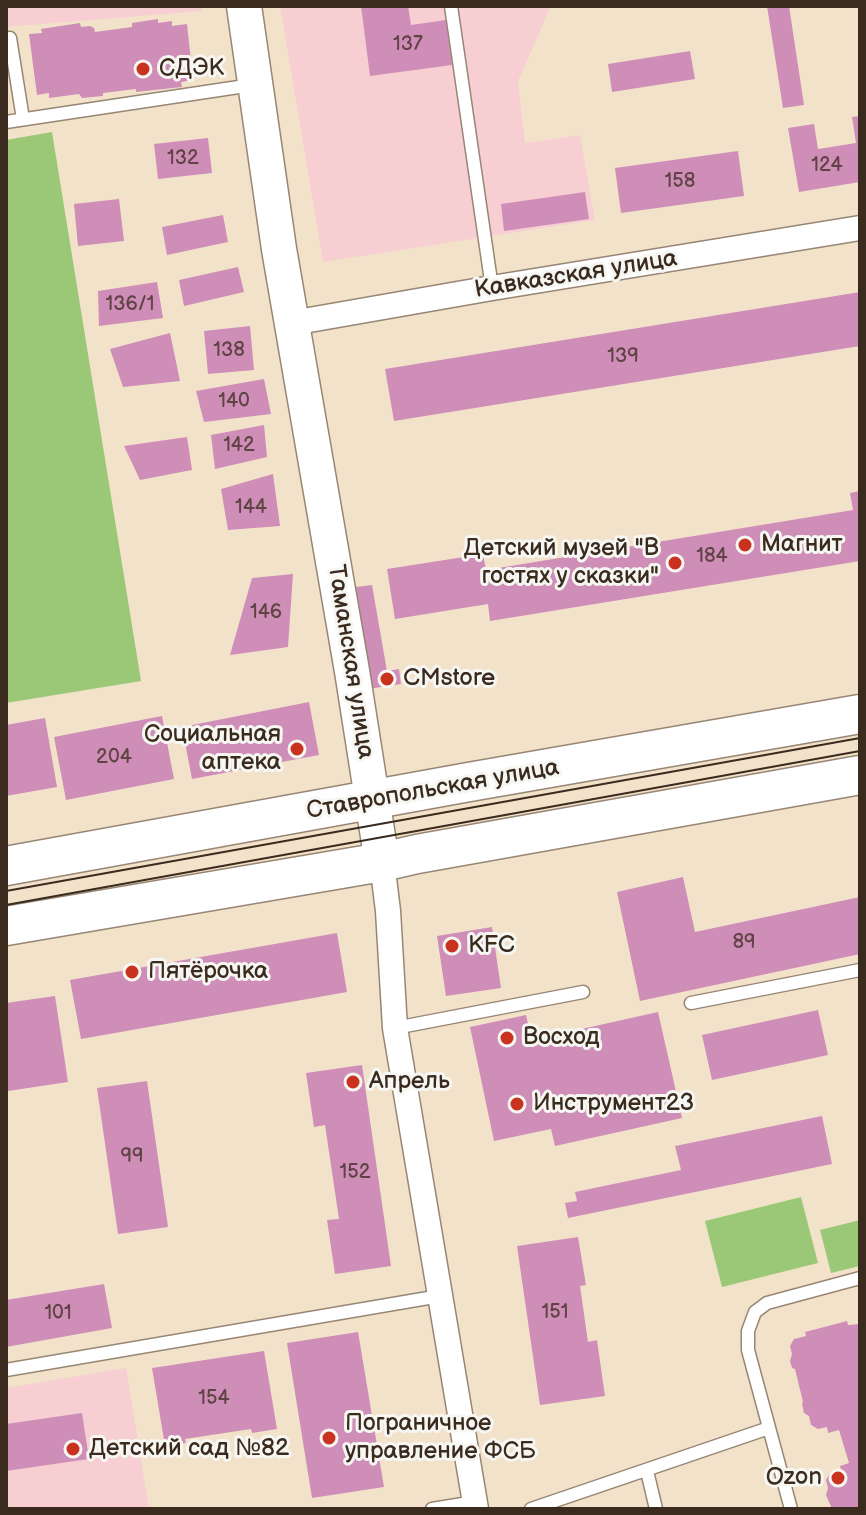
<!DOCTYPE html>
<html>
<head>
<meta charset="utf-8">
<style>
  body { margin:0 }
  #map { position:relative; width:866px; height:1515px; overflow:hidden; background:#f3e2ca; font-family:"Balsamiq Sans",sans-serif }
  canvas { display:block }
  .frame { position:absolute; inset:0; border:8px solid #3b2a1e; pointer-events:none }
</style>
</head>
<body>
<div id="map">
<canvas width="866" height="1515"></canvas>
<div class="frame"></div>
</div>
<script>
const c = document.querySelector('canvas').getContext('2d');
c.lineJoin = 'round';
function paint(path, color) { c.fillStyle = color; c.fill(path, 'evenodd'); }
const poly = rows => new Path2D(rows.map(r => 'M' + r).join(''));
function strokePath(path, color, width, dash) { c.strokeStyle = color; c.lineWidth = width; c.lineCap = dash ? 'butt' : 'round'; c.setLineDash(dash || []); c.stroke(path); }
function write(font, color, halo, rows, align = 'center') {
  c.font = font + ' "Balsamiq Sans",sans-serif'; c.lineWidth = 6; c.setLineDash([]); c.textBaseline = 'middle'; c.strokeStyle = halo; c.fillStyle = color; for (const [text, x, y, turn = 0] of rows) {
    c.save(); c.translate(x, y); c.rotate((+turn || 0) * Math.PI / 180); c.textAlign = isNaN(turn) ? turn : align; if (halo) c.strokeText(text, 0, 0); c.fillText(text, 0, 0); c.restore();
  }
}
const built = poly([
  [6,6,201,6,202,11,6,27],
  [280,6,551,6,518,81,525,143,580,135,595,220,323,262],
  [126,1368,149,1509,6,1509,6,1388]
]);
const green = poly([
  [52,132,141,681,6,703,6,140],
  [801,1197,818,1263,722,1287,705,1221],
  [860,1220,860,1266,831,1273,820,1230]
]);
const building = poly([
  [361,6,408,6,411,25,446,20,452,65,370,76],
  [767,6,789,6,804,105,783,108],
  [158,19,158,23,172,21,172,26,187,24,193,80,181,82,182,87,136,92,136,89,103,93,103,96,82,98,79,94,49,98,49,93,37,95,29,34,42,33,41,29,80,23,81,27,90,26,94,28,95,32,132,27,132,23],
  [690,51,695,79,612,92,608,64],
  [860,116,860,182,799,192,788,128,814,124,818,149,856,143,852,117],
  [208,138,212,173,158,179,154,144],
  [738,151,744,196,621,213,615,168],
  [585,192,589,219,504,231,501,204],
  [119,199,124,241,78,246,74,204],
  [223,215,228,242,167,255,162,227],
  [238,267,244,292,184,306,179,280],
  [157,282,163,318,99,326,98,291],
  [860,292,860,346,394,421,385,369],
  [250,326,254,370,208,374,204,331],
  [170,333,180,381,123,387,110,349],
  [264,379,271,414,204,422,196,391],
  [264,425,267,457,215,469,211,435],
  [187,437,192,470,140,480,124,446],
  [273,474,280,526,228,530,221,489],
  [860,491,860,561,490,621,488,604,395,619,387,569,483,554,486,570,853,510,850,493],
  [293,574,288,647,230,655,252,578],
  [372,585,387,671,399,669,401,684,368,689,348,588],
  [309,702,319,755,192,779,182,727],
  [162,716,174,779,66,800,54,737],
  [45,718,57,787,6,796,6,725],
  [683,877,695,932,860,897,860,954,640,1001,617,892],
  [492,927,501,988,446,996,437,936],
  [337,933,347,992,81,1039,70,980],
  [55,996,68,1082,8,1091,6,1078,6,1003],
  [818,1010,828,1055,712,1080,702,1035],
  [658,1012,682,1118,555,1146,551,1129,494,1141,470,1027,526,1015,532,1040],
  [362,1065,391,1266,335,1274,327,1220,339,1219,325,1125,314,1127,306,1073],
  [147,1081,168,1227,118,1234,97,1088],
  [822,1116,832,1164,568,1218,565,1203,577,1201,575,1192,681,1170,675,1146],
  [578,1237,586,1285,580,1286,588,1342,597,1340,605,1396,540,1405,517,1246],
  [104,1284,112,1328,6,1347,6,1300],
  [847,1321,848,1325,860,1324,860,1509,832,1509,826,1495,828,1488,826,1480,830,1473,841,1470,840,1466,849,1463,839,1430,828,1433,827,1427,818,1429,811,1425,809,1416,804,1413,802,1404,803,1402,795,1369,792,1368,790,1361,792,1354,790,1346,794,1339,806,1336,805,1332],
  [358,1332,384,1487,312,1498,287,1343],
  [264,1351,277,1429,252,1433,251,1429,185,1439,186,1443,165,1446,152,1368],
  [82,1413,89,1459,6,1471,6,1424]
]);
const lane = poly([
  [451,6,492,288],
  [10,38,23,119],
  [6,122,252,85],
  [691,1003,860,970],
  [395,1028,583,992],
  [6,1370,440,1296],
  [647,1471,656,1509],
  [432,1509,475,1502],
  [531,1509,769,1428],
  [791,1509,748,1350,748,1331,755,1312,767,1303,860,1278]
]);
const street = poly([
  [292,323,492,288,860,228],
  [382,862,388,911,395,1028,476,1509]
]);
const secondary = poly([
  [244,6,279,249,352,671,382,862]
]);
const primary = poly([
  [6,866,469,782,860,714],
  [6,926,382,862,417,854,860,775]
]);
const tram = poly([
  [6,891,860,738],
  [6,905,860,751]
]);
const markers = [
  [143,69,8,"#c8321e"],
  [745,545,8,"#c8321e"],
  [675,563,8,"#c8321e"],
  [387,679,8,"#c8321e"],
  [297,749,8,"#c8321e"],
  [452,946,8,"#c8321e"],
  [132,972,8,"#c8321e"],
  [507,1038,8,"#c8321e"],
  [353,1082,8,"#c8321e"],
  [517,1104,8,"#c8321e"],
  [329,1438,8,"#c8321e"],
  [73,1449,8,"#c8321e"],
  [838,1478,8,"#c8321e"]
];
const numberNames = [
  ["137",408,45],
  ["132",183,159],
  ["124",827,166],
  ["158",680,182],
  ["136/1",130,305],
  ["138",229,351],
  ["139",623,357],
  ["140",234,402],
  ["142",239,446],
  ["144",251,508],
  ["184",712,557],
  ["146",266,613],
  ["204",114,758],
  ["89",744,943],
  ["99",132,1157],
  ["152",355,1173],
  ["151",555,1313],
  ["101",58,1314],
  ["154",214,1399]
];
const poiNames = [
  ["СДЭК",159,69],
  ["Магнит",761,545],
  ["Детский музей \"В",659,549,"right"],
  ["гостях у сказки\"",659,577,"right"],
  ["CMstore",403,679],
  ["Социальная",281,735,"right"],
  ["аптека",281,763,"right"],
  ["KFC",468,946],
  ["Пятёрочка",148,972],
  ["Восход",523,1038],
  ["Апрель",369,1082],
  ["Инструмент23",533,1104],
  ["Пограничное",345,1424],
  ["управление ФСБ",345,1452],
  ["Детский сад №82",89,1449],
  ["Ozon",822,1478,"right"]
];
const streetNames = [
  ["Кавказская улица",576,275,-9],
  ["Таманская улица",350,662,81],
  ["Ставропольская улица",433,790,-10]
];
paint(built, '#f7cfd2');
paint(green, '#9ac877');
paint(building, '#cf8eb8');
strokePath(lane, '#978674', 15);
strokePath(street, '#978674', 27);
strokePath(secondary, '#978674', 37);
strokePath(primary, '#978674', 41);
strokePath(lane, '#fff', 12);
strokePath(street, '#fff', 24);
strokePath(secondary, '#fff', 34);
strokePath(primary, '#fff', 38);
strokePath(tram, '#3b2a1e', 2);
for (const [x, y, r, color] of markers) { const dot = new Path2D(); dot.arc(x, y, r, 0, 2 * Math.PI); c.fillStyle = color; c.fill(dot); strokePath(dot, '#f6f6f2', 3); }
write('20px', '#604344', null, numberNames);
write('24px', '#3b2a1e', '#f6f6f2', poiNames, 'left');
write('24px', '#3b2a1e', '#f6f6f2', streetNames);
</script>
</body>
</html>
